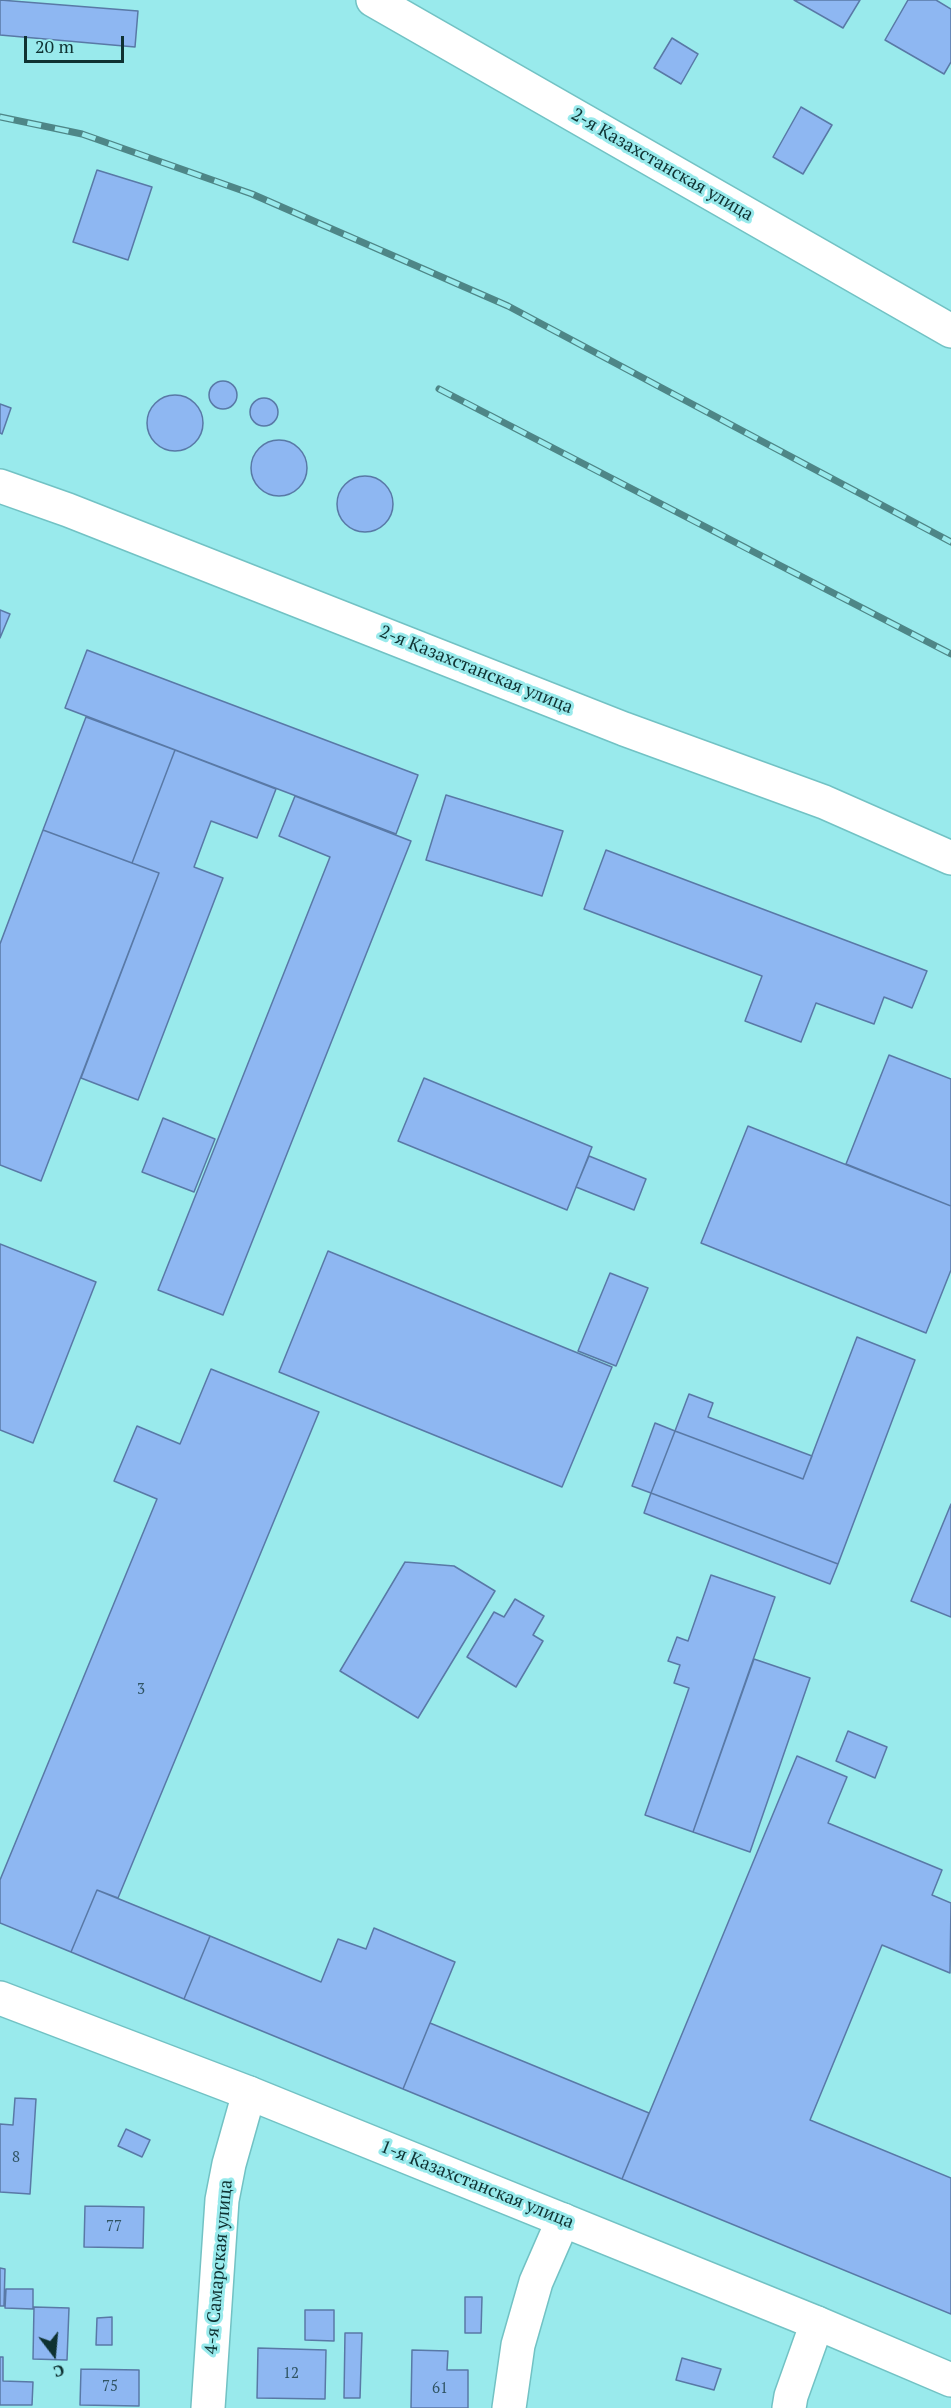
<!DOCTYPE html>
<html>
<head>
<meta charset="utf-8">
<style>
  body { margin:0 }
  #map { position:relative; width:951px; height:2408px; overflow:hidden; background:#99eaec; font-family:"PT Serif",serif }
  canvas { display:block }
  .north { position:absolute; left:24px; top:2324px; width:60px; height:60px; -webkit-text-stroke:4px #99eaec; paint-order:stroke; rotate:164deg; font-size:16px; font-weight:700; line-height:24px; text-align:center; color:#0f3232 }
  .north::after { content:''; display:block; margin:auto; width:21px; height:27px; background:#0f3232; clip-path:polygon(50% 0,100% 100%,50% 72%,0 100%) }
  .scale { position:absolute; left:24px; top:36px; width:100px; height:27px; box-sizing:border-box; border:3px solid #0f3232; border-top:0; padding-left:8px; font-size:18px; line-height:21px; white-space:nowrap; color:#0f3232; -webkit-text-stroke:4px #99eaec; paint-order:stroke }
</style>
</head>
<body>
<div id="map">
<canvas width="951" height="2408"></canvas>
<div class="north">С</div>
<div class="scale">20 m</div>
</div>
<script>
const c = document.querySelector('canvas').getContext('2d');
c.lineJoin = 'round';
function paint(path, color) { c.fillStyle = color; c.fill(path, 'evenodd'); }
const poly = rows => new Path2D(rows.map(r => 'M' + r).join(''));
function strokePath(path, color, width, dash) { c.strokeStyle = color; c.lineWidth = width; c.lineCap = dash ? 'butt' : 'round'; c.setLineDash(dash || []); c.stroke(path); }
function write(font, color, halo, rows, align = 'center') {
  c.font = font + ' "PT Serif",serif'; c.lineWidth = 6; c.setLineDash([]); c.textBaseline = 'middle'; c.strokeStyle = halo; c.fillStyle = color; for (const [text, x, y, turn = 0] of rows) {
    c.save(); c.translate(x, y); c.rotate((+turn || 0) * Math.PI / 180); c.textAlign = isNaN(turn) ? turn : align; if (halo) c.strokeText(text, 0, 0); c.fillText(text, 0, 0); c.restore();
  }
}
const building = poly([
  [0,0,138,11,135,47,0,35,0,0],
  [794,0,860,0,843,28,794,0],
  [908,0,936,0,951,9,951,62,944,74,885,40,908,0],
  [672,38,698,54,681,84,654,68,672,38],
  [801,107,832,125,803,174,773,157,801,107],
  [97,170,152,187,128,260,73,242,97,170],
  '209 395a14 14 0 1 1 28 0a14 14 0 1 1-28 0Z',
  '147 423a28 28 0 1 1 56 0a28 28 0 1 1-56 0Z',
  '250 412a14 14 0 1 1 28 0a14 14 0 1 1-28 0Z',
  [0,404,11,408,2,434,0,433,0,404],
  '251 468a28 28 0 1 1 56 0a28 28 0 1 1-56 0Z',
  '337 504a28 28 0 1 1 56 0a28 28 0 1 1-56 0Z',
  [0,610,10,614,0,638,0,610],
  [87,650,418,775,396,834,65,708,87,650],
  [86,717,175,750,132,863,43,830,86,717],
  [175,750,276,789,257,838,211,821,194,867,223,878,138,1100,81,1078,159,873,132,863,175,750],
  [446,795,563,831,542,896,426,860,446,795],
  [295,796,411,841,223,1315,158,1290,330,857,279,836,295,796],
  [43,830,159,873,41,1181,0,1165,0,944,43,830],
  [606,850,927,971,912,1008,884,997,874,1024,816,1003,801,1042,745,1021,762,976,584,909,606,850],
  [889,1055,951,1079,951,1206,846,1164,889,1055],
  [424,1078,592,1147,567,1210,398,1141,424,1078],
  [163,1118,215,1139,194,1192,142,1172,163,1118],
  [748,1126,951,1206,951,1270,926,1333,701,1243,748,1126],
  [589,1156,646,1179,634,1210,576,1187,589,1156],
  [0,1244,96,1282,33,1443,0,1430,0,1244],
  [328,1251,612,1367,562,1487,279,1372,328,1251],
  [610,1273,648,1288,616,1366,578,1351,610,1273],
  [857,1337,915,1360,838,1564,651,1493,675,1431,803,1479,857,1337],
  [211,1369,319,1412,118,1898,97,1890,71,1952,0,1923,0,1880,157,1499,114,1481,137,1426,180,1444,211,1369],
  [689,1394,713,1403,708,1417,812,1456,803,1479,675,1431,689,1394],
  [655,1423,675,1431,651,1493,632,1486,655,1423],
  [651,1493,838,1564,830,1584,644,1513,651,1493],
  [951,1504,951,1617,911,1601,951,1504],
  [405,1562,454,1566,495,1591,418,1718,340,1671,405,1562],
  [711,1575,775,1597,693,1832,645,1815,689,1688,674,1683,680,1665,668,1661,677,1637,688,1641,711,1575],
  [515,1599,544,1616,533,1635,543,1641,516,1687,467,1657,494,1612,504,1617,515,1599],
  [754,1659,810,1678,750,1852,693,1832,754,1659],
  [848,1731,887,1747,875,1778,836,1761,848,1731],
  [797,1756,847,1777,828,1823,942,1870,932,1895,951,1903,950,1973,882,1945,810,2120,951,2178,951,2314,622,2179,797,1756],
  [97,1890,210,1936,184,1999,71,1952,97,1890],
  [374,1928,455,1962,403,2089,184,1999,210,1936,321,1982,338,1939,366,1949,374,1928],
  [430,2023,649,2113,622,2179,403,2089,430,2023],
  [15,2098,36,2099,30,2194,0,2192,0,2124,13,2125,15,2098],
  [126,2129,150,2140,142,2157,118,2146,126,2129],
  [85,2206,144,2207,143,2248,84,2247,85,2206],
  [0,2268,5,2269,4,2306,0,2306,0,2268],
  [6,2289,33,2289,33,2309,5,2308,6,2289],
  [465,2297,482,2297,481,2333,465,2333,465,2297],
  [34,2307,69,2308,67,2360,33,2359,34,2307],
  [305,2310,334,2310,334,2341,305,2340,305,2310],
  [112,2317,112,2345,96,2345,97,2318,112,2317],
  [345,2333,362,2333,360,2398,344,2398,345,2333],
  [258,2348,326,2350,325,2399,257,2398,258,2348],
  [412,2350,448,2351,447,2370,468,2370,468,2408,411,2408,412,2350],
  [0,2357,3,2357,3,2381,33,2382,32,2405,0,2405,0,2357],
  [682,2358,721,2369,714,2390,676,2380,682,2358],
  [81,2369,139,2370,139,2406,80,2405,81,2369]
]);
const street = poly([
  [0,486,68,510,624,729,824,802,951,858],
  [208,2408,222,2200,229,2164,249,2093],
  [509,2408,518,2345,536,2282,563,2220],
  [789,2408,791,2396,817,2323]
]);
const secondary = poly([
  [373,0,951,331],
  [0,1998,249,2093,817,2323,951,2380]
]);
const rail = poly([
  [0,117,82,134,252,194,508,306,951,542],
  [439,389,951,654]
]);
const numberNames = [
  ["3",141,1690],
  ["8",16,2158],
  ["77",114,2227],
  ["12",291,2374],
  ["75",110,2387],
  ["61",440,2389]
];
const streetNames = [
  ["2-я Казахстанская улица",662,165,30],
  ["2-я Казахстанская улица",476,670,22],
  ["1-я Казахстанская улица",477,2185,22],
  ["4-я Самарская улица",219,2267,-85]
];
paint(building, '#8eb7f2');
strokePath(building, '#5979a6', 1.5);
strokePath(street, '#72c2c4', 36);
strokePath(secondary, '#72c2c4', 36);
strokePath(street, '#fff', 33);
strokePath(secondary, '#fff', 33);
strokePath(rail, '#4e8687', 7);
strokePath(rail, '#99eaec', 4.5, [14]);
write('15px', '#2f5362', null, numberNames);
write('18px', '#0f3232', '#99eaec', streetNames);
</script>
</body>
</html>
